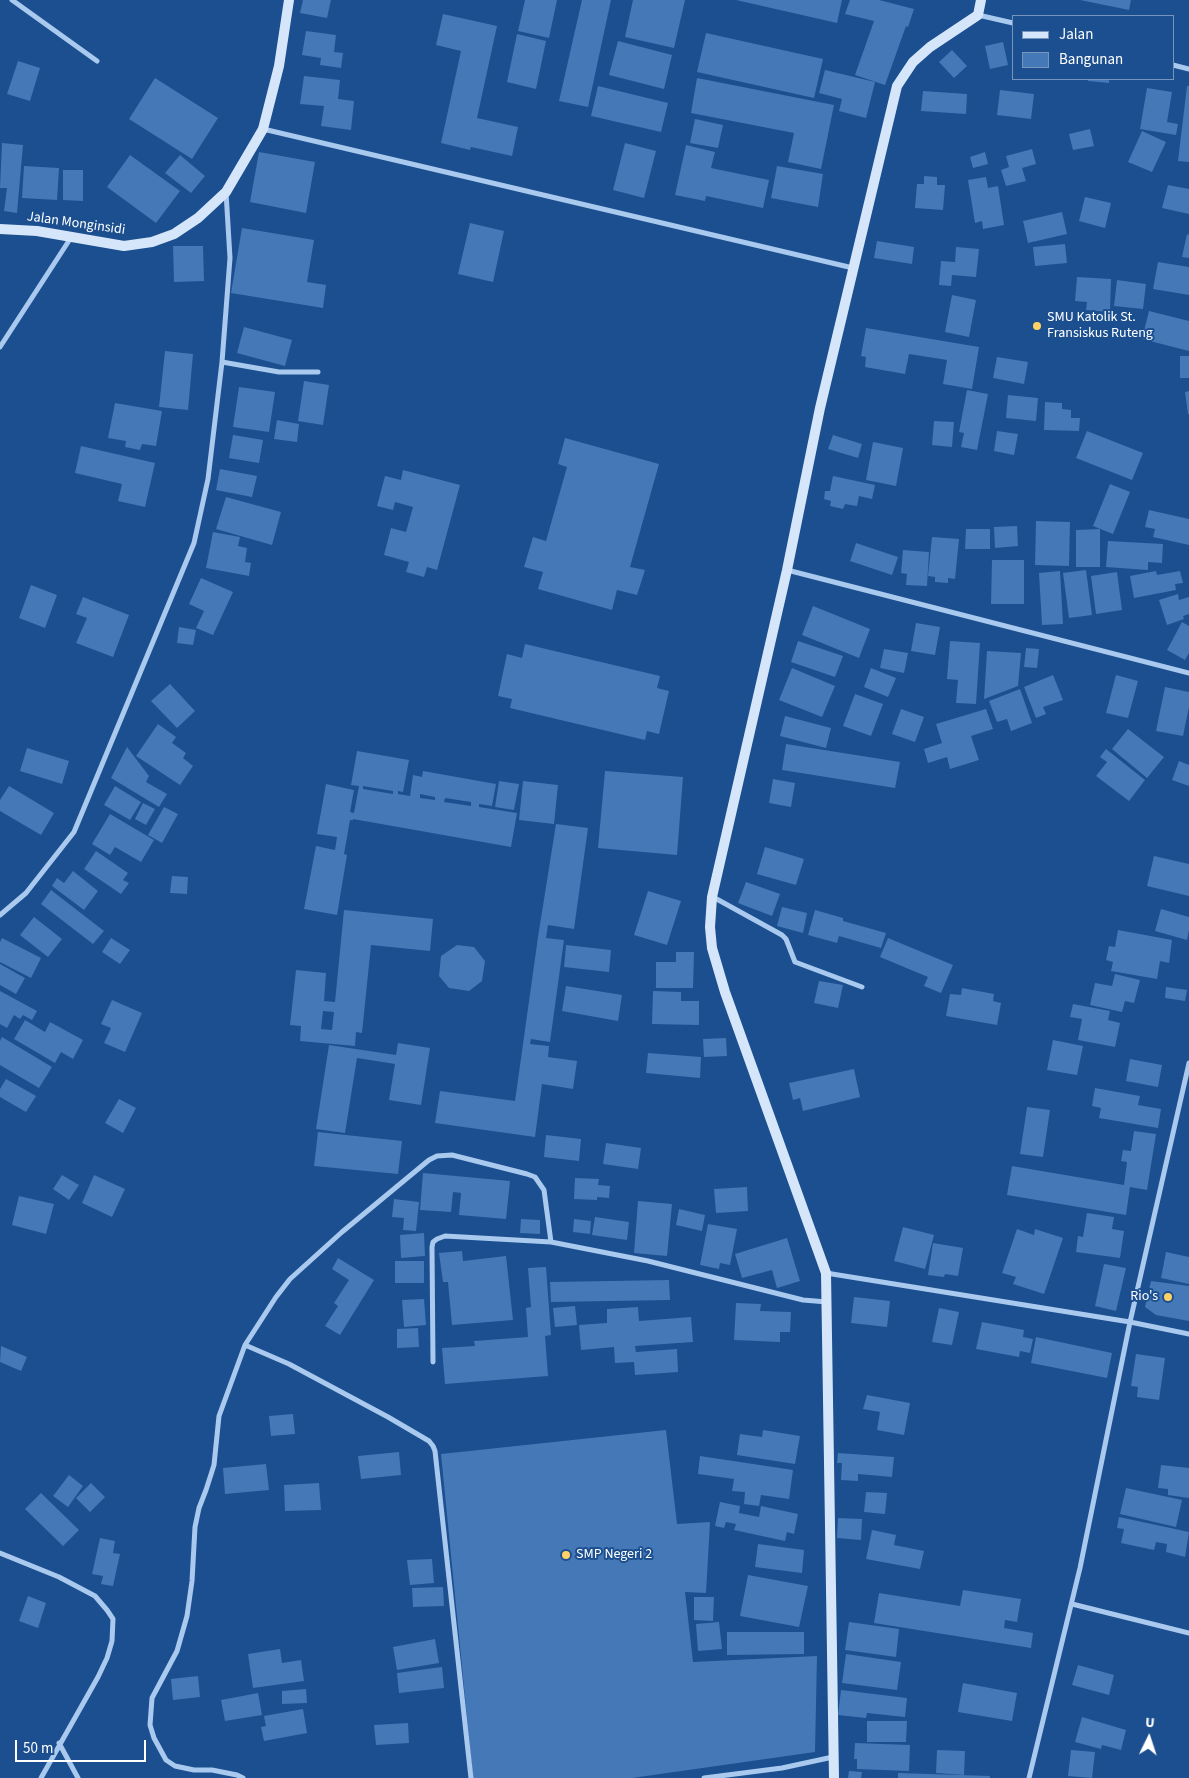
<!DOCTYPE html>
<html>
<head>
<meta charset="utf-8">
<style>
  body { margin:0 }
  #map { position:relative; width:1189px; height:1778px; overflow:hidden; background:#1b4f8f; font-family:"Source Sans 3",sans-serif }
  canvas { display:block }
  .legend { position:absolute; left:1012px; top:15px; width:162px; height:65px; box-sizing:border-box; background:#1b4f8f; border:1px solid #7695bc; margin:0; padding:6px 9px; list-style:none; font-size:15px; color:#fff }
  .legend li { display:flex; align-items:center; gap:10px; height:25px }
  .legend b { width:25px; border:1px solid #7695bc }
  .north { position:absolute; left:1124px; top:1713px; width:50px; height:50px; -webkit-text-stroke:4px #1b4f8f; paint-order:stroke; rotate:4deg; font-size:14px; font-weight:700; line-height:20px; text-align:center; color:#fff }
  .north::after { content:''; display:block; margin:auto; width:18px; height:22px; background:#fff; clip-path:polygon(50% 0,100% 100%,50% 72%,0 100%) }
  .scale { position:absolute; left:15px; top:1740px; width:131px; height:22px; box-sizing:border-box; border:2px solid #fff; border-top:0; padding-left:6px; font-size:15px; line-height:18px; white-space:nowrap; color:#fff; -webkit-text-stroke:4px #1b4f8f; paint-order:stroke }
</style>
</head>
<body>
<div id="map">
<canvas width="1189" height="1778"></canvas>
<ul class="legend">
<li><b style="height:6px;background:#d6e6fa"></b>Jalan</li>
<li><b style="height:14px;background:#4478b7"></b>Bangunan</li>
</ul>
<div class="north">U</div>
<div class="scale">50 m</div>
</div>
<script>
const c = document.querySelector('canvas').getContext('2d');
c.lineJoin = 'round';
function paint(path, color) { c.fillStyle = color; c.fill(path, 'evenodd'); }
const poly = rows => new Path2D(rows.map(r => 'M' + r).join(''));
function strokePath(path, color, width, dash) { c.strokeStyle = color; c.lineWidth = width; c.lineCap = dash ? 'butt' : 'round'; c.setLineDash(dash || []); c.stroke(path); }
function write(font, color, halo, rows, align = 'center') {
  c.font = font + ' "Source Sans 3",sans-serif'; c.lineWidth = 4; c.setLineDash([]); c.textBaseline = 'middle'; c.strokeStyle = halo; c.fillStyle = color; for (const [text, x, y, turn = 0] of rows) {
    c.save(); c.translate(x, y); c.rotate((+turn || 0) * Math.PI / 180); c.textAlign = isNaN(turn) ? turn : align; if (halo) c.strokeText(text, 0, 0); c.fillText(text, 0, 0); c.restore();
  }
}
const building = poly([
  [303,0,331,0,327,18,300,13],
  [525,0,557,0,549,38,518,31],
  [582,0,611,0,588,107,559,101],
  [633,0,685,0,674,48,625,37],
  [736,0,842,0,837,23],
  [850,0,879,0,914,9,908,27,906,26,885,85,855,75,874,21,845,14],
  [1080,0,1131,0,1129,10],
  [443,14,497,26,477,118,518,127,512,156,471,147,470,150,441,143,461,51,436,45],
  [306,31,336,35,334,52,343,53,341,68,320,65,321,58,302,55],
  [706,33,823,59,814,98,697,72],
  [517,34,546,41,536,89,507,82],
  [618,41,672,55,664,89,609,75],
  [1003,42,1008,65,990,69,985,46],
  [952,50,967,66,954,78,939,62],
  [18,61,40,68,30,101,7,94],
  [825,70,875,82,866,118,839,111,842,99,819,93],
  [304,76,340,80,338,99,354,101,351,130,321,126,324,106,300,104],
  [155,78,218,118,192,159,129,119],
  [697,78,834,105,821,169,788,162,794,133,691,113],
  [1088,79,1109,79,1109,83,1088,81],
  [598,86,668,103,661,132,591,116],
  [1187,86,1189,86,1189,162,1178,161],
  [1147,88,1172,92,1167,122,1178,124,1176,135,1140,129],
  [1000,90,1034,94,1031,119,997,115],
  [923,91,967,94,966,114,921,111],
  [695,119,723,125,718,148,690,143],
  [1090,129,1094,146,1073,150,1069,134],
  [1142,131,1166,142,1152,172,1128,162],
  [2,143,23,145,17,213,4,211,7,188,0,188],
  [625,143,656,151,644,198,613,190],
  [686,145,715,152,711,168,769,180,763,208,706,196,705,201,675,195],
  [1032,149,1036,164,1022,168,1026,181,1006,186,1001,170,1009,167,1006,156],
  [259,152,315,162,306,213,250,202],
  [985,152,988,164,973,168,970,157],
  [130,155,180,191,156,223,107,187],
  [180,155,205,176,191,193,165,173],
  [24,166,59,168,57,200,22,198],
  [777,166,823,174,818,207,771,198],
  [63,170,83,170,83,201,63,200],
  [924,176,937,177,937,185,945,185,943,210,915,208,917,184,924,184],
  [986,177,988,188,998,186,1004,225,983,229,982,221,975,223,968,180],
  [1168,185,1189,189,1189,214,1162,208],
  [1085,197,1111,203,1105,228,1079,221],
  [1062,212,1067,234,1028,243,1023,221],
  [470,223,504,231,493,282,458,274],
  [242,228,314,240,307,282,326,285,323,308,231,293],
  [1187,234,1189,235,1189,258,1182,257],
  [877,241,914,247,912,264,874,258],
  [1065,244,1067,263,1035,266,1033,247],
  [173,246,203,246,204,281,174,282],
  [956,247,979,249,976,277,952,275,951,286,939,285,941,261,955,262],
  [1158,262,1189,267,1189,295,1153,289],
  [1077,277,1111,279,1110,312,1086,310,1087,302,1075,301],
  [1117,280,1146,284,1143,309,1114,306],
  [952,295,976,300,969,337,945,332],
  [1149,311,1189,321,1189,351,1142,339],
  [244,327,292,340,285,366,237,353],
  [866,328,979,347,972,389,943,384,947,360,909,354,905,374,865,367,866,357,861,356],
  [165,351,193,354,188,410,159,407],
  [1180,356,1189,356,1189,378,1180,378],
  [997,357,1028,362,1024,384,993,378],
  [304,381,329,385,323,425,298,421],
  [239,387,275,392,269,432,233,427],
  [967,390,988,394,977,450,961,447,964,433,959,432],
  [1189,391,1189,414,1188,414,1185,392],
  [1008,395,1038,398,1036,421,1006,418],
  [1045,402,1062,403,1062,409,1071,410,1071,418,1080,418,1079,431,1044,430],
  [115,403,162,411,156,446,142,444,140,450,125,447,126,441,108,438],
  [277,420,299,424,297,442,274,439],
  [934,421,954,422,952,447,932,445],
  [997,431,1018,434,1014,455,994,451],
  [1087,431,1143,453,1132,480,1076,458],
  [233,435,263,440,259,463,229,458],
  [833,435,862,444,858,458,828,449],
  [565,438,659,464,630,567,645,570,637,595,617,590,612,610,538,589,543,572,524,567,533,537,546,541,567,467,558,464],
  [873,442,903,448,896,486,866,480],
  [81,446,155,463,145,507,118,501,122,484,75,473],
  [220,469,257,476,252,497,216,490],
  [403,470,460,485,437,570,427,567,424,577,406,572,409,562,384,555,391,528,406,532,413,507,395,502,393,510,377,506,385,476,401,480],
  [833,476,875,485,872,499,859,496,857,506,845,504,843,509,830,506,831,501,824,499,825,491,830,491],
  [1110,484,1130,492,1113,534,1093,526],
  [226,497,281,512,272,545,216,529],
  [1149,510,1189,519,1189,545,1153,537,1155,529,1145,527],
  [1036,521,1070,522,1069,566,1035,565],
  [1017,526,1018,546,995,548,994,527],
  [966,529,990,529,990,549,965,549],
  [1100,529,1100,567,1076,567,1076,530],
  [213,532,240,537,238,546,247,548,245,562,251,563,249,576,206,568],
  [932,537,959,539,955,579,948,578,948,583,935,582,935,577,928,576],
  [1108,541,1163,544,1162,563,1148,562,1148,570,1106,567],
  [856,543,898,557,892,575,850,561],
  [903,550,929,552,927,586,906,585,907,574,901,573],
  [992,560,1024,560,1024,604,991,604],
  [1086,570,1092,615,1069,618,1063,573],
  [1060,571,1063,624,1042,625,1039,573],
  [1156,571,1157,575,1180,571,1183,583,1175,584,1176,590,1134,598,1130,576],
  [1117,572,1122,610,1096,614,1091,576],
  [201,578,233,592,213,635,196,628,204,611,189,604],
  [31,585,57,595,45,628,19,618],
  [1178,594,1179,600,1189,597,1189,614,1183,616,1184,619,1167,625,1159,600],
  [83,597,129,615,113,657,76,643,87,618,76,614],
  [813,606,870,629,859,658,802,635],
  [1182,622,1189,626,1189,653,1185,660,1167,650],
  [916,623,940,627,935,655,911,651],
  [179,627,196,630,193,645,177,643],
  [798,641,843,656,835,677,791,662],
  [950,641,980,643,976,704,956,703,958,680,947,679],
  [525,644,660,676,657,688,669,691,659,734,647,731,645,740,510,708,512,699,498,696,507,654,522,658],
  [1026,648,1039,649,1037,668,1024,667],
  [884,649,908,653,904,673,880,668],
  [987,651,1021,653,1018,686,984,699],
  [792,668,835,686,822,717,779,700],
  [871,668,896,678,888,697,864,687],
  [1053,675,1063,700,1043,707,1046,714,1036,718,1024,687],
  [1116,675,1138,681,1128,718,1106,713],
  [170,684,195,711,177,728,151,701],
  [1165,687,1189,692,1189,707,1183,736,1156,731],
  [1020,689,1032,723,1011,731,1007,719,997,722,989,701],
  [855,694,883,704,871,736,843,726],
  [901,709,924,717,915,742,892,734],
  [986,709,993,729,971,736,979,760,950,769,947,757,928,763,924,749,942,743,936,724],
  [785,716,831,728,826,748,780,736],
  [158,724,176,737,172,743,186,753,183,758,193,766,180,785,136,756],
  [1128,729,1164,757,1147,778,1112,749],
  [786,744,900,762,895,788,782,770],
  [127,747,149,776,146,782,167,794,159,807,111,778],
  [27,748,69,761,62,784,20,771],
  [1106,749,1145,780,1129,801,1096,776,1107,762,1100,757],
  [357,751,409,760,403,792,398,791,398,794,410,796,413,775,422,777,423,771,496,784,492,806,479,804,479,807,517,813,511,847,353,819,353,820,350,820,344,854,347,855,337,915,304,909,316,846,335,850,337,837,317,834,326,784,354,790,350,812,354,813,359,786,351,785],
  [363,786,393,791,393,794,363,789],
  [420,794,435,797,435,800,420,798],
  [445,798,471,802,471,806,444,802],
  [1179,761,1189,765,1189,786,1172,780],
  [605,771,683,777,677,855,598,848],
  [773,779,795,783,791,807,769,803],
  [499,781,519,784,514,810,495,807],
  [523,781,558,785,554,824,519,820],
  [9,786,54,813,41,835,0,811,0,800],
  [115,786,141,802,130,820,104,805],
  [143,803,155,809,146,825,135,819],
  [164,807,178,814,162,843,148,835],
  [110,814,154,840,141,862,115,847,110,855,92,844],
  [556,824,588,828,574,929,548,925,546,938,564,940,550,1042,531,1039,530,1044,549,1046,548,1057,577,1061,573,1089,542,1084,535,1137,435,1123,440,1091,515,1101,538,937],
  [765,847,804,859,796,885,757,874],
  [96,851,128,873,123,880,129,883,121,894,84,869],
  [1154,856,1189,864,1189,896,1147,886],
  [73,871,98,891,84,910,52,886,57,878,64,883],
  [172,876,188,877,187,894,170,893],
  [746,882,780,894,772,916,738,903],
  [51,890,104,931,93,944,41,904],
  [648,891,681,901,667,945,634,935],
  [782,907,807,913,803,933,777,926],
  [1161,909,1189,917,1189,930,1187,940,1155,931],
  [344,910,433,919,430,951,371,945,362,1033,356,1032,355,1046,300,1041,301,1026,290,1025,296,970,326,973,324,1001,335,1002],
  [323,1011,334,1012,332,1030,321,1029],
  [815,910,843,918,843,921,886,933,881,948,839,936,837,943,808,935],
  [34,917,62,939,48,957,20,935],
  [1118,930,1172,940,1169,963,1160,961,1157,979,1111,971,1113,962,1106,960,1109,946,1115,947],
  [2,938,41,958,31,978,0,962,0,942],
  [111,938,130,950,120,964,102,952],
  [888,938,953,965,941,993,924,986,928,977,880,957],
  [457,945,474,947,485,961,482,981,469,991,449,988,439,976,441,956],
  [566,945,611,950,609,972,564,967],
  [676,952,694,952,693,988,656,988,656,962,676,962],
  [0,964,25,978,16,994,0,985],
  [1115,974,1140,980,1134,1003,1125,1001,1122,1012,1090,1005,1095,983,1112,986],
  [819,981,843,985,838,1008,814,1003],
  [566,986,622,995,618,1021,562,1011],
  [1166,987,1187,990,1185,1001,1165,998],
  [962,988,994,994,993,1001,1001,1003,997,1025,946,1016,950,994,961,995],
  [0,991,37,1011,32,1020,23,1015,20,1019,14,1015,7,1028,0,1024],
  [653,991,681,992,681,1001,699,1001,699,1025,652,1024],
  [112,1000,142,1013,125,1052,104,1043,111,1028,101,1024],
  [1073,1004,1110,1011,1108,1020,1120,1023,1115,1047,1078,1040,1082,1019,1070,1017],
  [25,1020,45,1032,50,1022,83,1040,73,1059,61,1052,55,1063,14,1039],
  [2,1037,52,1067,39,1088,0,1065,0,1041],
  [726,1038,727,1056,704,1057,703,1039],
  [1053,1040,1083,1046,1077,1075,1047,1070],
  [398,1043,430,1048,421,1105,389,1100,395,1064,357,1058,345,1133,316,1129,329,1045,396,1055],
  [648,1053,701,1057,700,1078,646,1073],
  [1130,1059,1162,1065,1158,1087,1126,1081],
  [854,1069,860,1097,803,1111,800,1098,793,1100,789,1083],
  [6,1079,36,1096,26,1112,0,1097,0,1089],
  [1095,1088,1140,1096,1138,1105,1161,1109,1158,1128,1099,1118,1101,1108,1092,1106],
  [119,1099,136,1108,123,1133,105,1123],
  [1027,1107,1050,1110,1043,1157,1020,1154],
  [1134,1131,1156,1134,1147,1190,1130,1187,1126,1215,1007,1195,1012,1166,1124,1185,1127,1162,1121,1161,1123,1150,1131,1151],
  [318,1132,402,1141,398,1174,314,1166],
  [546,1135,581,1139,579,1161,544,1157],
  [606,1143,641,1148,638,1169,603,1164],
  [423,1173,510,1181,506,1219,459,1215,461,1193,453,1192,451,1212,420,1210],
  [62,1175,79,1185,69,1200,53,1189],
  [94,1175,125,1189,112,1217,82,1203],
  [575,1178,599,1179,598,1185,610,1186,609,1198,597,1197,597,1200,574,1199],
  [747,1187,748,1211,716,1213,714,1189],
  [19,1196,54,1204,46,1234,12,1225],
  [394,1199,419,1202,416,1231,403,1230,404,1218,392,1217],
  [638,1201,672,1204,667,1256,634,1253],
  [679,1209,705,1215,702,1231,676,1225],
  [1087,1213,1114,1217,1112,1229,1124,1231,1120,1258,1076,1252,1078,1236,1083,1237],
  [595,1217,629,1222,627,1240,592,1235],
  [521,1219,540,1220,540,1234,520,1233],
  [574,1219,591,1221,590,1234,573,1232],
  [708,1224,737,1229,730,1265,720,1263,719,1269,700,1265],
  [903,1227,934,1235,925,1269,894,1261],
  [1017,1229,1034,1235,1035,1229,1063,1238,1044,1294,1013,1284,1016,1277,1002,1273],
  [424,1233,425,1256,401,1258,400,1235],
  [787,1238,800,1281,777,1288,772,1270,742,1278,735,1254],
  [933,1243,963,1248,958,1276,945,1274,944,1277,928,1275],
  [462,1251,463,1261,506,1256,513,1320,452,1325,448,1282,443,1282,439,1253],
  [1166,1252,1189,1257,1189,1284,1161,1278],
  [338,1258,374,1280,340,1335,325,1326,338,1306,334,1303,349,1280,332,1269],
  [395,1261,424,1261,424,1283,395,1283],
  [1104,1264,1126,1268,1116,1311,1095,1306],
  [546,1267,551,1335,545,1336,548,1376,445,1384,442,1348,475,1346,474,1341,528,1337,526,1308,531,1307,528,1268],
  [669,1280,670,1300,551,1302,550,1282],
  [1151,1281,1189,1286,1189,1321,1156,1315,1145,1307],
  [854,1297,890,1301,887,1327,851,1323],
  [424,1299,426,1325,404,1327,402,1300],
  [736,1303,761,1304,760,1311,791,1312,790,1332,780,1332,780,1342,734,1340],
  [575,1306,577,1325,555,1327,553,1308],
  [638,1307,639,1321,691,1317,693,1342,635,1346,636,1352,677,1349,678,1372,635,1375,634,1362,615,1363,614,1347,581,1350,579,1325,607,1323,607,1309],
  [939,1308,959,1312,952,1345,932,1342],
  [982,1322,1024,1330,1023,1337,1033,1339,1030,1353,1020,1351,1019,1357,976,1349],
  [418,1328,419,1347,397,1348,397,1329],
  [1036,1337,1112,1353,1107,1378,1031,1363],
  [1,1346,27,1357,21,1371,0,1362],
  [1136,1354,1165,1358,1159,1400,1137,1397,1138,1387,1131,1386],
  [867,1395,910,1403,904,1435,877,1430,880,1412,863,1409],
  [293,1414,295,1434,271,1436,269,1416],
  [666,1430,677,1524,710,1522,706,1593,685,1592,693,1662,817,1656,815,1752,632,1778,473,1778,441,1454],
  [763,1430,800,1436,795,1464,737,1455,740,1434,762,1437],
  [399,1452,401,1475,361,1479,358,1456],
  [838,1453,894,1457,892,1477,858,1474,858,1481,841,1480,842,1463,837,1463],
  [700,1456,793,1470,789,1499,761,1495,759,1506,744,1504,745,1492,732,1491,734,1479,698,1474],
  [266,1464,269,1490,225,1494,223,1468],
  [1161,1465,1189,1468,1189,1498,1168,1495,1168,1489,1158,1488],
  [69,1475,83,1486,68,1507,53,1496],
  [91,1483,105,1497,90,1512,76,1498],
  [319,1483,321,1510,285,1511,284,1485],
  [1126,1488,1182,1500,1176,1527,1120,1514],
  [866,1492,887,1493,885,1514,864,1512],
  [41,1493,79,1530,63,1546,25,1509],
  [720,1502,740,1506,739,1513,759,1517,761,1506,798,1514,794,1534,787,1532,785,1541,734,1530,736,1524,726,1522,724,1528,715,1526],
  [1119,1517,1189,1532,1185,1557,1166,1552,1167,1544,1156,1542,1154,1550,1121,1543,1124,1529,1117,1528],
  [838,1518,862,1519,861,1540,837,1538],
  [872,1530,896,1535,894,1545,924,1551,920,1569,866,1559],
  [100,1538,115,1541,113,1553,120,1554,113,1586,101,1584,103,1576,92,1574],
  [758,1544,804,1550,802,1573,755,1567],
  [432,1559,434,1583,410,1585,407,1560],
  [748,1575,808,1586,799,1627,740,1616],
  [443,1587,444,1606,413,1607,412,1588],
  [963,1590,1021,1599,1017,1622,1005,1620,1004,1628,1033,1633,1031,1648,874,1623,879,1593,960,1606],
  [28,1596,46,1603,38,1628,19,1621],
  [694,1597,714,1597,713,1621,694,1620],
  [719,1622,722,1649,698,1651,696,1624],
  [849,1622,899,1629,896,1657,845,1650],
  [727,1632,804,1632,804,1654,727,1655],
  [435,1639,439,1663,397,1670,393,1647],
  [280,1649,282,1663,301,1660,304,1681,253,1688,248,1654],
  [846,1654,901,1662,897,1690,842,1683],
  [1078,1665,1114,1675,1109,1695,1072,1685],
  [442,1667,444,1688,399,1693,397,1673],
  [198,1676,200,1697,173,1700,171,1679],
  [963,1683,1017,1693,1012,1721,958,1712],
  [306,1689,307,1703,282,1704,282,1691],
  [841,1690,907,1698,905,1717,867,1713,866,1718,838,1715],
  [258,1693,262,1715,225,1721,221,1700],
  [303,1709,307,1733,264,1741,261,1727,266,1726,264,1716],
  [1082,1717,1126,1730,1121,1750,1102,1745,1101,1749,1075,1742],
  [867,1721,907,1721,906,1742,867,1742],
  [408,1723,409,1743,376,1745,374,1725],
  [855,1743,910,1745,909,1771,857,1769,857,1759,854,1759],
  [937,1750,965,1751,964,1775,936,1773],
  [1071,1750,1095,1752,1092,1778,1068,1776],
  [849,1771,862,1772,861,1778,848,1778],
  [898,1773,990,1776,990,1778,898,1778]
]);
const street = poly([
  [12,0,97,61],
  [978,15,1013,23],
  [1173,65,1189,69],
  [263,129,853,268],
  [0,347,72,236],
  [222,362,279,372,318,372],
  [787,570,1189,673],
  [713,897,782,935,786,939,795,962,862,987],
  [0,915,26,893,74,832,194,543,208,479,222,362,230,258,226,192],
  [826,1273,1130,1322,1189,1334],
  [245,1345,289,1364,388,1417,429,1441,433,1446,435,1451,471,1778],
  [433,1362,432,1247,433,1242,437,1239,445,1236,551,1242,648,1261,803,1300,827,1302],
  [0,1553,59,1577,95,1596,107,1610,113,1619,112,1641,107,1658,98,1677,41,1778],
  [1072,1604,1189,1633],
  [59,1743,78,1778],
  [243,1778,237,1775,212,1770,194,1770,175,1766,166,1760,154,1738,150,1725,152,1698,177,1651,187,1616,192,1581,195,1527,199,1508,206,1490,214,1465,219,1416,245,1345,276,1297,290,1279,342,1232,429,1160,437,1156,452,1155,527,1174,535,1177,544,1190,551,1242],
  [704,1778,782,1768,833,1757],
  [1029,1778,1080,1568,1130,1322,1189,1063]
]);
const secondary = poly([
  [0,229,37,231,124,246,152,242,174,234,198,218,226,192,263,129,279,66,289,0],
  [834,1778,826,1273,725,992,712,948,710,927,712,897,787,570,820,408,897,86,913,62,930,47,978,15,981,0]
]);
const markers = [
  [1037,326,5,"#ffd166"],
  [1168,1297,5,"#ffd166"],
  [566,1555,5,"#ffd166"]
];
const streetNames = [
  ["Jalan Monginsidi",76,224,8]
];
const poiNames = [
  ["SMU Katolik St.",1047,318],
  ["Fransiskus Ruteng",1047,334],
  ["Rio's",1158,1297,"right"],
  ["SMP Negeri 2",576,1555]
];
paint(building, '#4478b7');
strokePath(street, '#a9c9ee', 5);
strokePath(secondary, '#d6e6fa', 10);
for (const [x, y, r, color] of markers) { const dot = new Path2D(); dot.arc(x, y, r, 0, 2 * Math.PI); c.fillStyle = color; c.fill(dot); strokePath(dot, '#1b4f8f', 2); }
write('14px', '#fff', '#1b4f8f', streetNames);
write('14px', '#fff', '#1b4f8f', poiNames, 'left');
</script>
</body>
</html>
